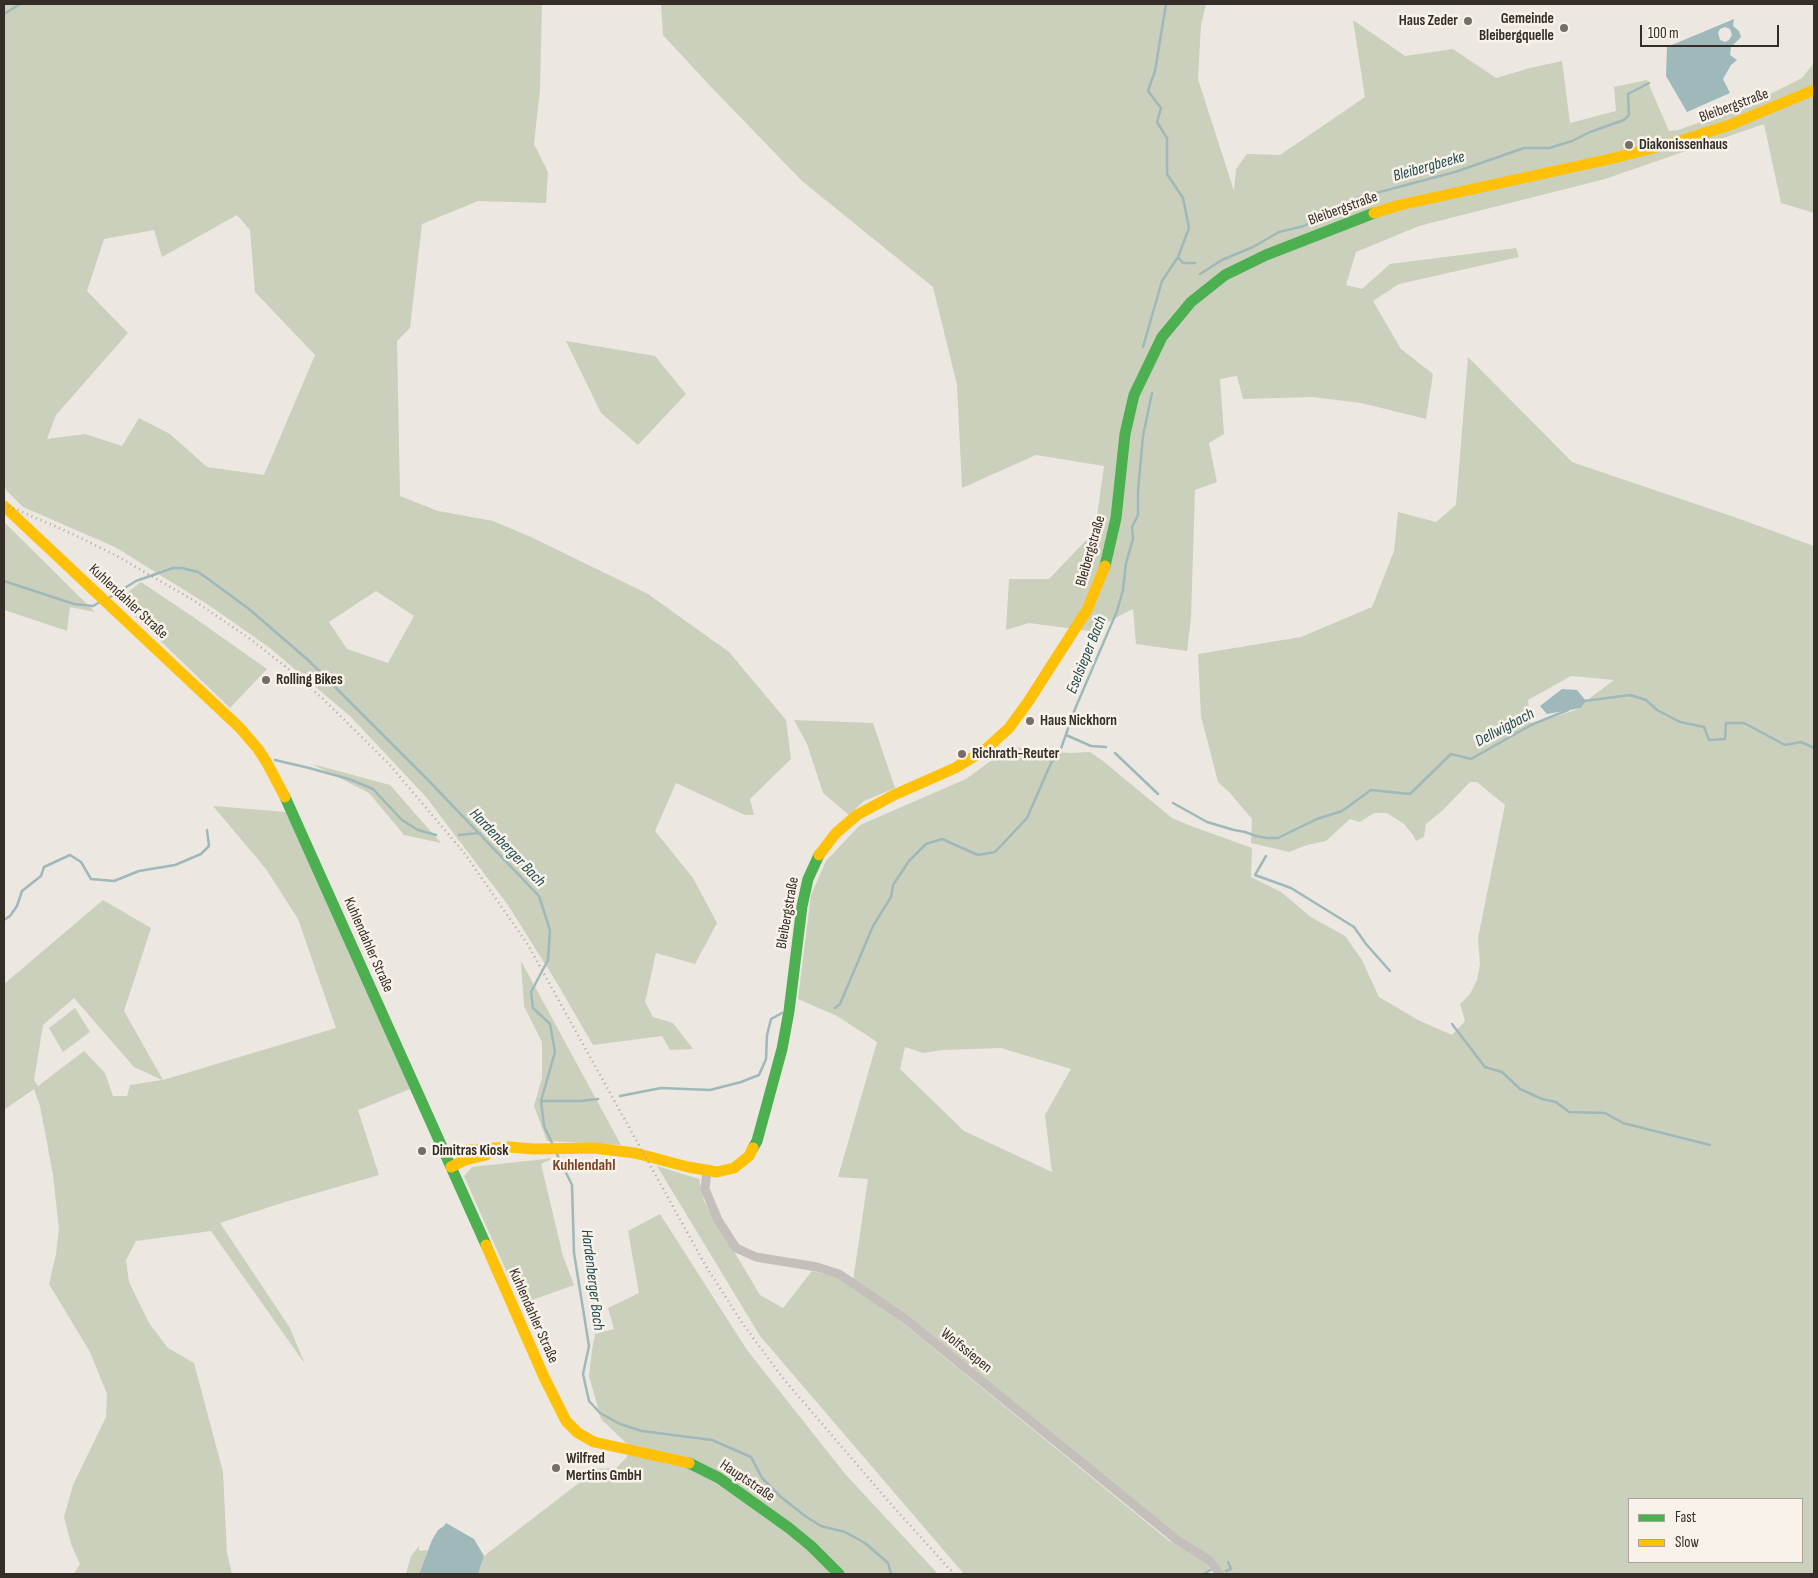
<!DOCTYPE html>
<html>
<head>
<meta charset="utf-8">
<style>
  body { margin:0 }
  #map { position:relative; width:1818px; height:1578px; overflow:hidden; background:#ece7e0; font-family:"Sofia Sans Condensed",sans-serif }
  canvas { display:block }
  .frame { position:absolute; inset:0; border:5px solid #352d28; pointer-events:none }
  .legend { position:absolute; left:1628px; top:1498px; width:175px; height:65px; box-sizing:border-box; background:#f8f2e8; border:1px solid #aaa39b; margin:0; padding:6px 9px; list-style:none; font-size:15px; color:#352d28 }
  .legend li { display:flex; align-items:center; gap:10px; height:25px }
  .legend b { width:25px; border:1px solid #aaa39b }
  .scale { position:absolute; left:1640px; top:25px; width:139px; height:22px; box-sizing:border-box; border:2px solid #352d28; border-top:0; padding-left:6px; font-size:15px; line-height:18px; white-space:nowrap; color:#352d28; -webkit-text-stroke:4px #f8f2e8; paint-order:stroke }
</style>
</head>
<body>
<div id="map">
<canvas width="1818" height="1578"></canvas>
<div class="frame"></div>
<ul class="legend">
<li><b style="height:6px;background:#4caf50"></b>Fast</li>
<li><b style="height:6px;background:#ffc107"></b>Slow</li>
</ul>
<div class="scale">100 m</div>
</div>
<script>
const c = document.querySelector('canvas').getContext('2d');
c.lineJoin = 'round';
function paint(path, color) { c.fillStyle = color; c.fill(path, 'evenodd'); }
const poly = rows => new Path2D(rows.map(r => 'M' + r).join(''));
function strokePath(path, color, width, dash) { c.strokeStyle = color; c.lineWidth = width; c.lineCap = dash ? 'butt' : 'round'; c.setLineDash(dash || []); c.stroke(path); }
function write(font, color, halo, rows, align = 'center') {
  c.font = font + ' "Sofia Sans Condensed",sans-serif'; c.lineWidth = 5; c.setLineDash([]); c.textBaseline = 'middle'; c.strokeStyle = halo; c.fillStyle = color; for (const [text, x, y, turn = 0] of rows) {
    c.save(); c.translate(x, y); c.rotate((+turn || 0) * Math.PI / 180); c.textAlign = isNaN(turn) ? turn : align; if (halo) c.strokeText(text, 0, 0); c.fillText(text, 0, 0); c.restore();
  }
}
const green = poly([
  [4,4,542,4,540,89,534,144,548,172,546,203,478,201,422,224,410,328,397,341,400,496,438,511,493,521,531,537,648,594,729,652,786,720,791,759,750,799,754,815,745,815,676,783,655,831,693,878,717,923,695,964,656,953,645,1002,653,1017,673,1023,693,1049,670,1050,662,1036,593,1045,557,983,508,905,426,797,351,717,270,648,210,606,115,547,23,507,6,490,4,484],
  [237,215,250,230,255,292,315,355,264,475,207,467,170,434,139,418,122,446,85,434,47,439,56,415,128,333,87,291,104,239,154,230,162,257],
  [376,591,414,616,388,663,347,649,329,622],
  [661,4,1206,4,1201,25,1198,79,1234,191,1236,169,1247,154,1280,155,1365,97,1353,20,1405,56,1453,49,1496,78,1530,68,1562,61,1570,123,1616,111,1614,87,1647,80,1669,131,1678,130,1744,107,1802,78,1814,63,1814,213,1781,203,1764,124,1605,179,1419,226,1356,252,1346,285,1362,289,1390,264,1516,248,1519,257,1399,284,1373,301,1401,349,1433,374,1426,419,1361,403,1313,397,1243,399,1237,376,1220,379,1224,434,1209,443,1217,482,1195,490,1191,618,1187,651,1136,644,1133,609,1090,631,1029,623,1006,630,1009,579,1049,579,1095,531,1104,466,1036,455,962,488,957,385,933,287,802,181,714,90,663,35],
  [566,341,655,356,686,394,638,445,601,413],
  [1468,357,1572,462,1737,518,1814,546,1814,1574,1222,1574,1179,1537,853,1281,868,1179,838,1177,877,1042,837,1016,798,999,811,895,826,861,860,825,966,779,1010,747,1069,753,1090,752,1103,761,1172,818,1191,826,1252,848,1251,877,1281,892,1311,917,1345,936,1362,960,1379,997,1418,1020,1452,1035,1465,1021,1460,1004,1470,994,1477,980,1480,964,1478,938,1505,805,1477,782,1470,782,1442,811,1426,824,1424,837,1416,841,1413,835,1404,824,1387,813,1374,813,1360,822,1350,819,1326,841,1307,845,1289,852,1251,843,1252,819,1230,793,1218,782,1201,716,1198,654,1301,637,1372,607,1394,551,1398,512,1436,522,1456,505],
  [1571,676,1614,680,1586,701,1581,708,1531,725,1528,700],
  [905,1047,923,1053,942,1050,1001,1048,1071,1069,1045,1115,1052,1172,964,1131,900,1069],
  [1629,1499,1802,1499,1802,1562,1629,1562],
  [4,522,95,612,70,607,67,631,4,610],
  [141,582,196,619,267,669,230,708,118,600],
  [794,720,873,723,895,788,864,801,849,815,823,793,807,744],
  [312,764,390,785,441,843,404,835,369,793],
  [213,806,286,812,353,958,410,1089,358,1110,379,1175,285,1202,220,1223,290,1328,305,1364,211,1231,136,1241,126,1260,129,1282,149,1323,168,1348,194,1363,223,1472,227,1553,232,1574,74,1574,80,1564,71,1544,64,1517,73,1485,106,1417,107,1394,90,1352,49,1284,56,1254,59,1229,53,1175,40,1106,34,1089,4,1110,4,984,103,900,151,928,124,1011,163,1080,336,1028,298,919,266,869],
  [74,998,134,1067,162,1080,130,1085,127,1096,113,1096,105,1073,84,1051,38,1086,34,1080,43,1025],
  [521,961,621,1145,547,1141,534,1106,542,1078,542,1042,524,1006],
  [75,1008,90,1032,63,1052,49,1028],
  [554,1158,541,1164,563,1256,574,1285,521,1304,464,1176,472,1167],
  [657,1166,699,1179,704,1201,760,1295,783,1308,812,1271,836,1277,899,1320,1168,1540,1205,1562,1211,1571,1205,1574,964,1574,760,1336],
  [660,1214,747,1350,846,1475,938,1574,478,1574,484,1556,597,1469,616,1468,627,1457,628,1445,601,1419,589,1376,592,1350,595,1334,614,1329,608,1308,639,1293,628,1231],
  [419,1546,419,1551,428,1550,419,1574,406,1574,411,1556]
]);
const water = poly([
  [1734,19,1733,26,1739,31,1741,37,1731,47,1730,55,1737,60,1731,65,1723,79,1730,93,1687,112,1666,76,1667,47],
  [1725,27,1730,29,1732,35,1729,40,1725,42,1720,40,1718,33,1720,29],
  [1562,689,1577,690,1586,701,1581,708,1547,714,1540,706],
  [446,1523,474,1539,484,1556,478,1574,419,1574,432,1540,438,1530,444,1526]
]);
const stream = poly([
  [4,14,20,4],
  [1178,257,1183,263,1195,263],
  [1200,274,1222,260,1253,247,1279,232,1304,226,1357,198,1455,172,1524,148,1549,148,1572,141,1590,132,1624,120,1629,115,1628,94,1649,83],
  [1143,347,1162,281,1178,257,1189,228,1183,198,1167,174,1167,138,1157,122,1161,108,1148,91,1155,71,1166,4],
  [4,581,74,604,93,606,100,602],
  [107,599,136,581,173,568,182,568,198,572,211,581,249,609,308,660,428,780,539,896,550,930,548,960,531,992,533,1008,550,1024,555,1052,541,1101,544,1126,553,1145],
  [1584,701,1630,695,1646,700,1657,710,1680,722,1704,727,1709,740,1725,739,1726,723,1744,723,1785,745,1801,742,1814,748],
  [1066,735,1091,746,1106,747],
  [1115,753,1158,794],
  [275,760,309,768,349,779,373,789,402,820,418,830,436,835],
  [1173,803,1207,822,1234,830,1245,832,1256,836,1267,838,1278,838,1317,819,1342,811,1371,790,1410,794,1451,754,1471,759,1531,725,1568,710],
  [459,835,480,833],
  [1266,856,1255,875,1291,888,1354,927,1366,944,1390,971],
  [4,920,10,916,17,906,22,891,41,876,44,867,70,855,81,862,91,879,114,881,139,871,175,865,201,854,209,846,207,830],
  [835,1008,840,1004,873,926,891,897,893,885,909,861,926,844,942,839,978,855,995,852,1027,818,1051,763,1059,754,1075,709,1117,611,1123,590,1126,563,1133,539,1132,527,1138,515,1138,491,1143,436,1152,393],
  [1452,1024,1485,1067,1502,1072,1520,1089,1542,1099,1556,1102,1569,1112,1605,1113,1623,1123,1710,1145],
  [620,1096,661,1088,710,1090,741,1082,759,1075,766,1059,767,1035,771,1019,782,1013],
  [542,1101,581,1101,598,1099],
  [556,1152,572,1185,574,1253,589,1346,583,1374,589,1401,600,1413,620,1424,642,1431,712,1440,751,1457,762,1478,781,1497,805,1516,821,1526,845,1532,865,1543,888,1563,891,1574],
  [1226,1571,1231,1569,1228,1562],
  [1204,1574,1212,1569]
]);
const street = poly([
  [707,1171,705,1189,718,1220,736,1248,756,1257,817,1267,839,1274,904,1318,1177,1540,1209,1560,1220,1574]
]);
const fast = poly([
  [1105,566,1116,518,1125,434,1134,395,1162,337,1191,302,1225,275,1266,255,1374,213],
  [285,797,486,1245],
  [753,1148,757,1141,782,1049,789,1011,802,906,808,879,819,855],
  [689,1463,719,1478,789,1528,811,1546,839,1574]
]);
const slow = poly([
  [1374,213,1400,205,1610,159,1680,141,1730,125,1814,90],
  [4,506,240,728,258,749,267,763,285,797],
  [819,855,836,833,857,815,894,795,955,768,985,750,1009,728,1028,702,1087,610,1105,566],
  [444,1152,509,1147,533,1149,594,1148,635,1153,688,1167,717,1172,734,1168,749,1156,753,1148],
  [451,1167,465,1160,486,1155],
  [486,1245,544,1377,566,1421,578,1433,594,1442,689,1463]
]);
const rail = poly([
  [4,504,75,535,115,555,193,600,249,638,286,667,322,698,389,764,465,854,528,945,707,1268,743,1324,782,1377,889,1502,954,1574]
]);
const markers = [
  [1468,21,5,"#756e68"],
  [1564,28,5,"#756e68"],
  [1629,145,5,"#756e68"],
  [266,680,5,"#756e68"],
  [1030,721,5,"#756e68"],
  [962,754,5,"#756e68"],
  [422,1151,5,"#756e68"],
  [556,1468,5,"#756e68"]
];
const poiNames = [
  ["Gemeinde",1554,19,"right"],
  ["Bleibergquelle",1554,36,"right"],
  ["Haus Zeder",1458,21,"right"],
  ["Diakonissenhaus",1639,145],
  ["Rolling Bikes",276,680],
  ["Haus Nickhorn",1040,721],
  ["Richrath-Reuter",972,754],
  ["Dimitras Kiosk",432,1151],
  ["Wilfred",566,1459],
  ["Mertins GmbH",566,1476]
];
const streetNames = [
  ["Bleibergstraße",1734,106,-20],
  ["Bleibergstraße",1343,209,-20],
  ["Bleibergstraße",1091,551,-74],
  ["Kuhlendahler Straße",128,602,43],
  ["Bleibergstraße",788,913,-80],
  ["Kuhlendahler Straße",368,945,66],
  ["Kuhlendahler Straße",533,1316,66],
  ["Wolfssiepen",966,1351,39],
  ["Hauptstraße",747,1481,34]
];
const waterNames = [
  ["Bleibergbeeke",1429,167,-16],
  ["Eselsieper Bach",1087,655,-68],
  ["Dellwigbach",1505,728,-28],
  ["Hardenberger Bach",507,848,46],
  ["Hardenberger Bach",592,1280,83]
];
const neighbourhoodNames = [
  ["Kuhlendahl",584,1166]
];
paint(green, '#cbd0bc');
paint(water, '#9fb8ba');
strokePath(stream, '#9fb8ba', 2.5);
strokePath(street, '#c4bfba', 9);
strokePath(fast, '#4caf50', 11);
strokePath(slow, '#ffc107', 11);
strokePath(rail, '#aca8a4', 2.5, [1, 4]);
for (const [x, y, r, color] of markers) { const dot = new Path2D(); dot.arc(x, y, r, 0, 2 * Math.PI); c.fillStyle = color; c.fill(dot); strokePath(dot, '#f8f2e8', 2); }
write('bold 15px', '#352d28', '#f8f2e8', poiNames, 'left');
write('15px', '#352d28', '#f8f2e8', streetNames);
write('italic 16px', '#214b53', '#f8f2e8', waterNames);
write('bold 16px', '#7d4428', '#f8f2e8', neighbourhoodNames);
</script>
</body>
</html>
